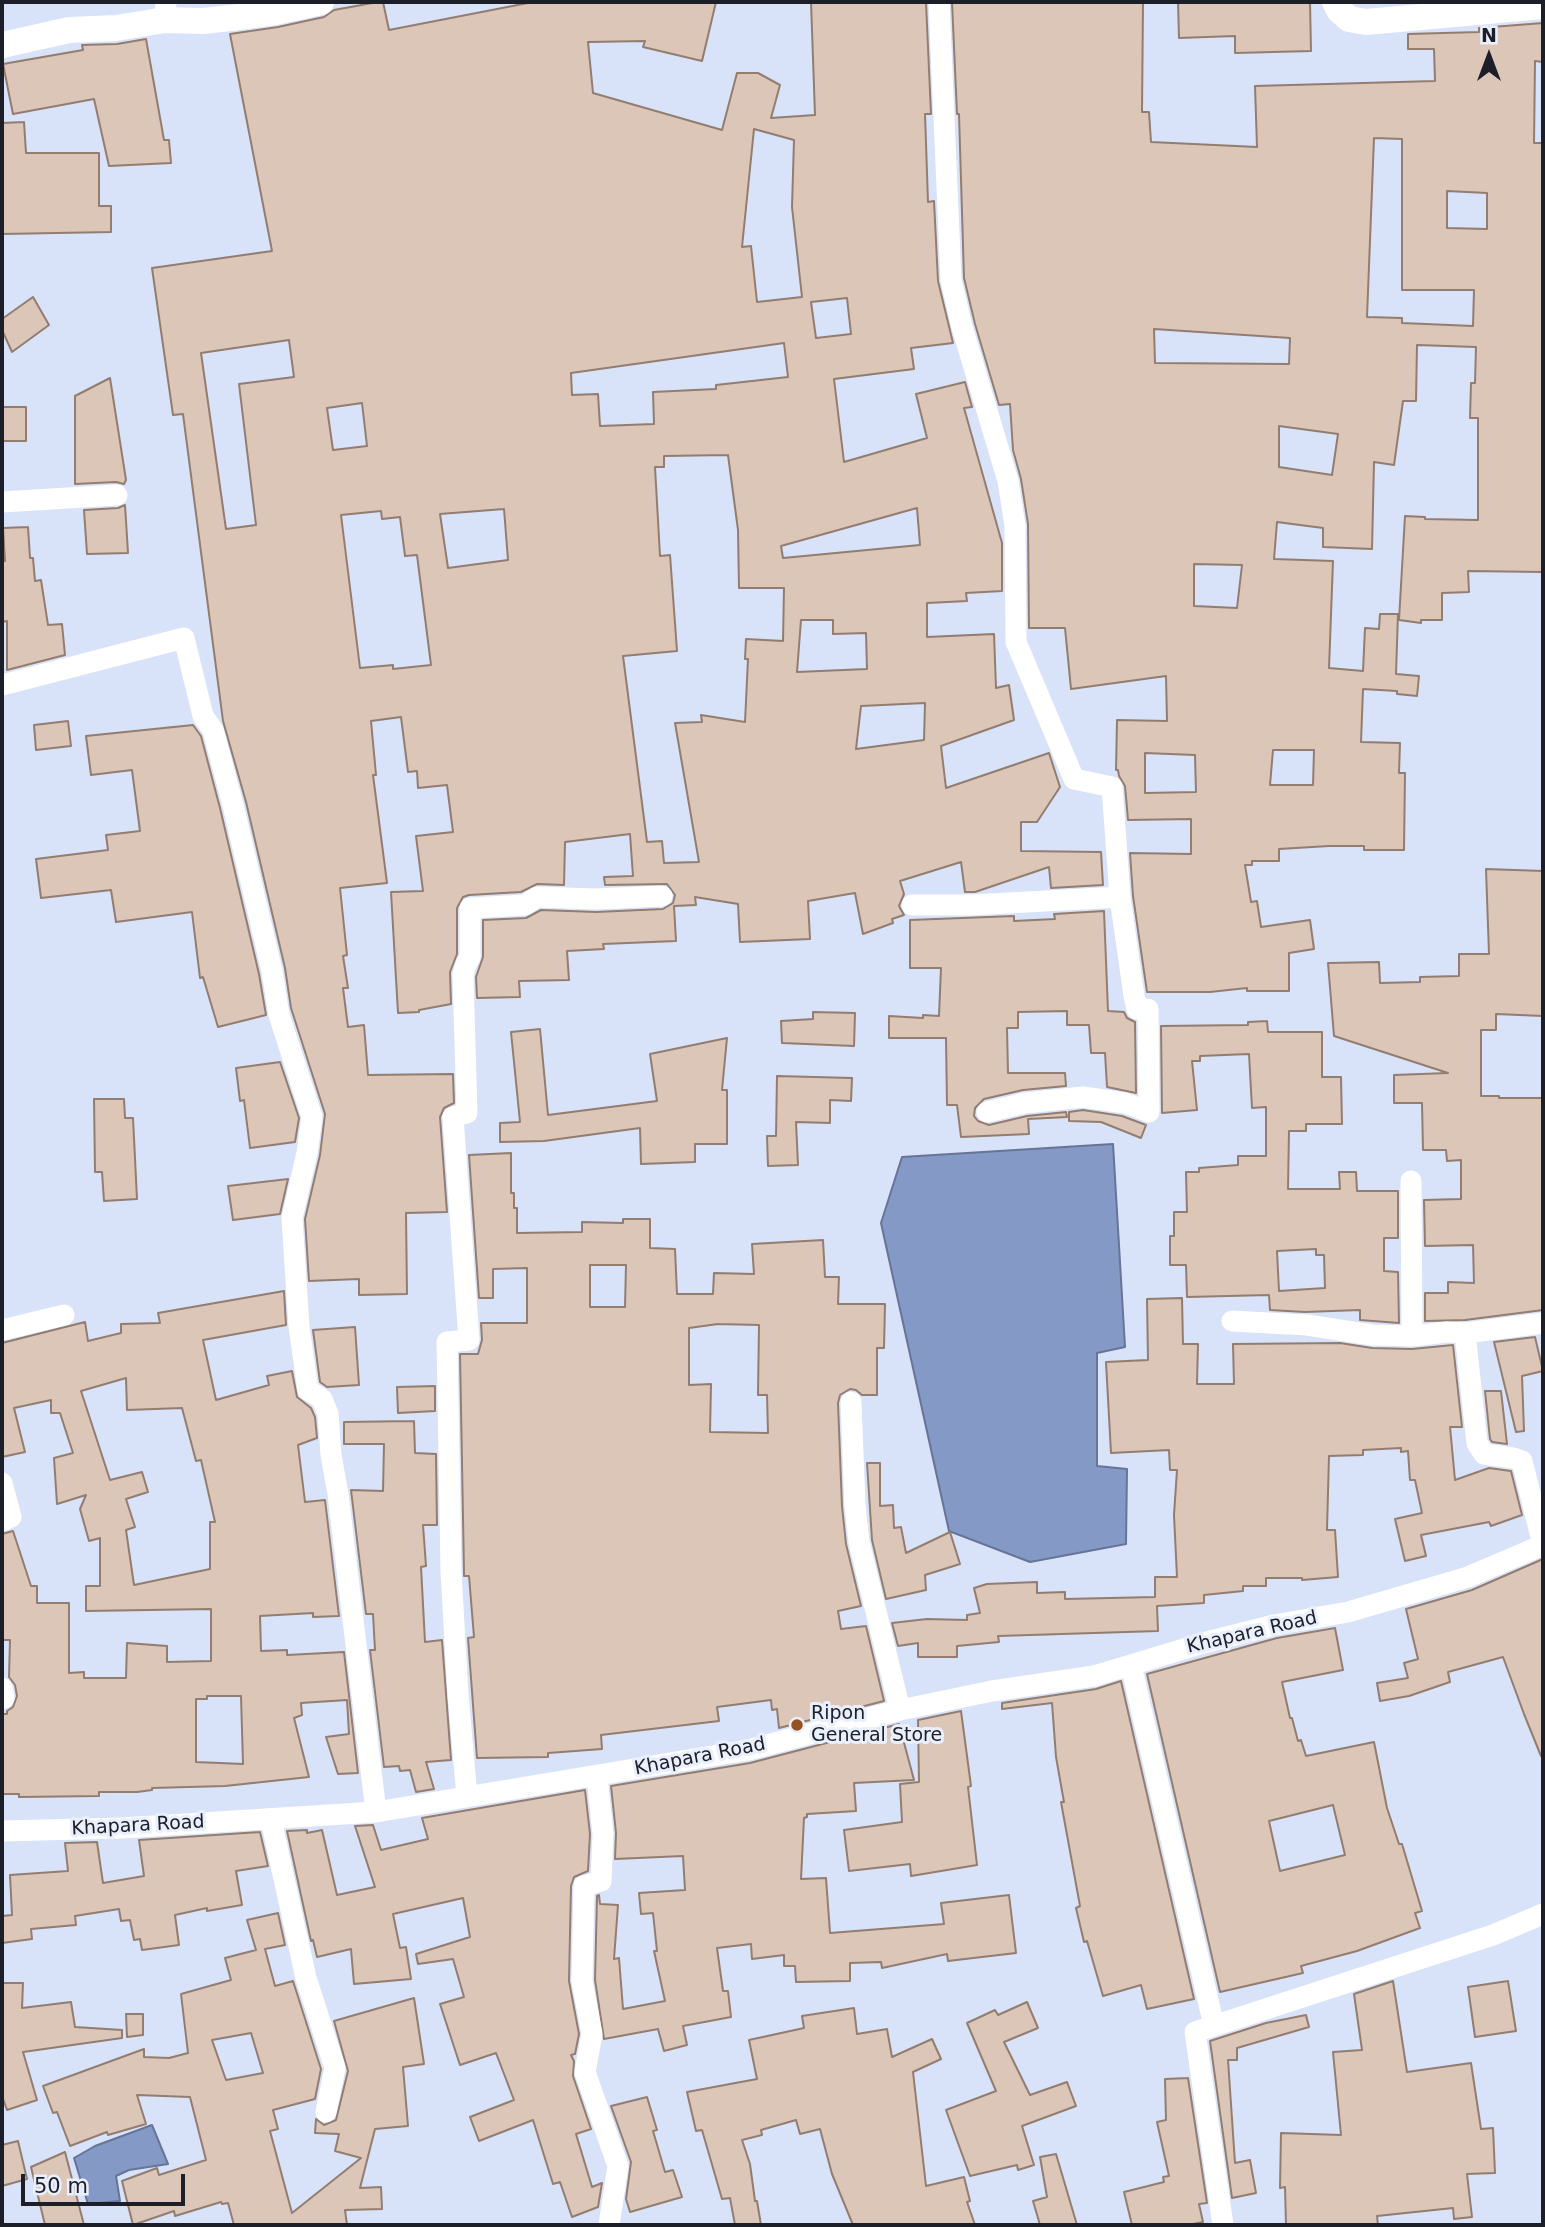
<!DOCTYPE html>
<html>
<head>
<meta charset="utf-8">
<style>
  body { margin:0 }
  #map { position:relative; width:1545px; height:2227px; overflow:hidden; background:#d8e2f8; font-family:"DejaVu Sans",sans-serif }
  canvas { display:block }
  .frame { position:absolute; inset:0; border:4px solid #1c1f27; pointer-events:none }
  .north { position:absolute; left:1454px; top:21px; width:70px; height:70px; -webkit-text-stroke:5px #e9effc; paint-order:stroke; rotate:0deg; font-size:19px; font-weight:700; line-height:28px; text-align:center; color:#1c1f27 }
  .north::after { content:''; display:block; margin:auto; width:24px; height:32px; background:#1c1f27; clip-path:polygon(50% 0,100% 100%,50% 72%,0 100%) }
  .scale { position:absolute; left:21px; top:2174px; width:164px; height:32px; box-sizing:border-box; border:4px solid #1c1f27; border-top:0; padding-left:9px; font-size:21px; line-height:24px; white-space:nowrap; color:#1c1f27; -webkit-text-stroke:5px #e9effc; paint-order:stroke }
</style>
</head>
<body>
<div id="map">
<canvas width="1545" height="2227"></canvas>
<div class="frame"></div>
<div class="north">N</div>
<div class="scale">50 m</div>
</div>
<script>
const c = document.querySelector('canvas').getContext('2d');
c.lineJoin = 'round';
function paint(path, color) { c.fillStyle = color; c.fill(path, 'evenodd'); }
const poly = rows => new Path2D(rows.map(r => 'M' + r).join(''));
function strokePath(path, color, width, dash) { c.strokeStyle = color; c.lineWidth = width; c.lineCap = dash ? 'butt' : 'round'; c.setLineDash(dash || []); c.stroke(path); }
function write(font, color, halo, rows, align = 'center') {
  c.font = font + ' "DejaVu Sans",sans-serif'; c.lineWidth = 6; c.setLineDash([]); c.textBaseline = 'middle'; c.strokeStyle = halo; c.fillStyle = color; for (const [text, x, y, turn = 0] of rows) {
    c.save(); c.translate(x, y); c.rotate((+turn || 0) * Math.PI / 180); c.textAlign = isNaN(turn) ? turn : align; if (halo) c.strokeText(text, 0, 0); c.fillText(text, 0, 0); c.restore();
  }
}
const water = poly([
  [1113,1144,1125,1347,1097,1353,1097,1466,1127,1469,1126,1544,1030,1562,949,1531,881,1223,902,1157,1113,1144],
  [152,2125,168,2164,129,2170,116,2176,120,2201,88,2204,74,2158,95,2146,152,2125]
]);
const building = poly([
  [378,2,383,2,389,30,533,2,716,2,702,61,643,47,645,41,588,42,593,93,722,130,737,73,758,73,780,85,771,118,815,115,811,2,926,2,931,114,925,114,928,202,934,201,938,281,953,343,911,348,914,369,834,379,844,462,927,438,916,394,965,382,972,407,964,408,1002,543,1002,591,966,593,967,601,927,603,927,637,994,634,996,688,1009,685,1014,720,941,746,946,788,1049,753,1060,787,1037,822,1021,822,1021,851,1101,852,1103,885,1051,888,1049,867,975,892,965,892,961,862,900,881,904,894,899,906,904,915,892,919,893,923,863,934,855,893,808,901,810,939,740,942,738,904,695,897,696,905,674,906,676,941,603,944,604,949,567,951,569,980,519,981,520,997,477,998,476,977,483,957,483,920,526,918,541,910,596,912,663,909,673,903,675,895,667,884,605,885,604,877,633,876,630,834,565,842,564,885,537,884,521,892,469,895,463,897,457,908,457,954,450,972,451,1004,419,1010,419,1012,398,1013,391,892,423,891,416,836,453,832,447,785,418,788,417,771,408,772,401,717,371,721,376,775,373,775,387,883,340,888,347,955,343,956,348,988,343,988,348,1027,364,1025,368,1075,453,1074,454,1103,444,1108,440,1117,447,1212,406,1213,407,1294,359,1295,359,1279,309,1281,305,1219,320,1155,325,1114,291,1008,285,968,246,802,223,721,183,414,173,415,152,268,272,251,230,34,278,27,324,17,334,10,378,2],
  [754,129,794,140,792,207,802,297,757,302,751,246,742,247,754,129],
  [847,298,851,334,816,338,811,302,847,298],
  [289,340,294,377,239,384,256,525,226,529,201,353,289,340],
  [784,343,788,377,716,385,716,389,653,392,654,424,600,426,598,394,572,395,571,373,784,343],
  [362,403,367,446,333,450,327,408,362,403],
  [728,455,738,530,739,588,784,588,783,641,746,639,745,659,748,659,745,722,701,715,702,722,675,723,699,862,664,863,662,841,647,842,623,656,677,651,670,555,660,556,655,467,664,467,664,456,728,455],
  [917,508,920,545,783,558,781,546,917,508],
  [504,509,508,560,448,568,440,514,504,509],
  [381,511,382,519,400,517,405,556,417,555,431,665,393,669,393,665,360,668,341,515,381,511],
  [801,620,833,620,833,634,866,633,867,669,797,672,801,620],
  [925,703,924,740,856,749,861,706,925,703],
  [952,2,1143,2,1142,112,1149,112,1151,142,1257,147,1255,86,1435,81,1434,49,1408,49,1408,34,1479,32,1479,28,1543,23,1543,62,1535,61,1534,143,1543,143,1543,572,1468,571,1469,592,1442,593,1442,620,1421,620,1421,623,1399,620,1405,516,1425,517,1425,519,1478,520,1478,418,1470,418,1471,383,1475,383,1476,347,1417,345,1416,401,1403,401,1394,465,1374,462,1372,549,1323,547,1323,528,1277,522,1274,559,1333,561,1329,668,1363,671,1365,628,1379,629,1380,614,1398,614,1396,674,1419,676,1417,696,1397,694,1397,691,1363,689,1361,742,1400,743,1399,773,1405,773,1404,850,1364,850,1364,846,1329,846,1279,849,1279,861,1252,861,1252,865,1245,865,1251,902,1257,901,1261,927,1310,920,1314,949,1289,953,1289,991,1247,991,1247,988,1210,992,1147,992,1133,896,1130,853,1191,854,1191,819,1128,820,1125,786,1119,776,1118,770,1116,770,1117,720,1167,721,1166,676,1071,689,1065,628,1029,628,1028,524,1021,479,1013,450,1010,404,999,405,975,324,964,278,959,114,957,114,952,2],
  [1374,138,1402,139,1402,290,1474,290,1473,326,1402,323,1402,318,1367,317,1374,138],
  [1447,191,1487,193,1487,229,1447,228,1447,191],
  [1154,329,1290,338,1289,364,1155,363,1154,329],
  [1279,426,1338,434,1332,475,1279,467,1279,426],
  [1194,564,1242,565,1237,608,1194,606,1194,564],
  [1273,750,1314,750,1313,785,1270,785,1273,750],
  [1145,753,1195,755,1196,792,1145,793,1145,753],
  [1178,2,1310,2,1311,51,1235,53,1235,36,1179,38,1178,2],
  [146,39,164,140,169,140,171,163,109,166,94,99,13,114,3,64,83,50,82,45,117,44,146,39],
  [24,122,26,153,99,153,99,206,111,206,111,232,2,234,2,123,24,122],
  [33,297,49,325,12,352,2,330,2,319,33,297],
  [110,378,126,480,124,484,116,482,75,484,75,396,110,378],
  [3,407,26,407,26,441,2,441,3,407],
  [125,505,128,553,87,554,84,510,118,508,125,505],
  [28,527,30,558,33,558,35,581,41,580,48,625,62,624,65,655,7,670,7,621,2,622,2,561,5,561,3,528,28,527],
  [68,721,71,746,36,750,34,725,68,721],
  [193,725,201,736,220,808,259,974,266,1015,218,1027,203,977,200,978,192,912,116,922,111,890,41,898,36,859,108,850,106,835,140,831,132,770,91,775,86,736,193,725],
  [1486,869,1543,871,1543,1016,1496,1014,1496,1030,1481,1030,1481,1096,1499,1096,1499,1098,1543,1098,1543,1310,1465,1320,1425,1321,1425,1293,1448,1293,1448,1282,1474,1283,1473,1245,1425,1246,1424,1200,1461,1199,1461,1160,1447,1161,1446,1150,1423,1150,1422,1103,1394,1103,1394,1075,1448,1073,1334,1036,1328,963,1379,962,1380,983,1420,982,1420,977,1459,976,1459,954,1489,954,1486,869],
  [1104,911,1108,1011,1124,1012,1127,1018,1135,1022,1136,1093,1107,1087,1105,1053,1091,1053,1089,1025,1067,1025,1067,1011,1018,1012,1018,1028,1007,1028,1008,1073,1065,1073,1066,1086,1023,1090,984,1099,975,1108,974,1116,978,1121,989,1125,1027,1116,1066,1112,1067,1117,1028,1119,1029,1134,961,1137,957,1105,947,1105,946,1038,889,1038,889,1016,923,1018,923,1015,939,1016,941,968,910,968,910,920,1014,916,1014,921,1055,919,1054,914,1104,911],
  [813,1012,855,1013,854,1046,782,1043,781,1021,813,1019,813,1012],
  [1267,1021,1268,1032,1322,1032,1322,1077,1341,1077,1342,1124,1306,1124,1306,1131,1289,1131,1288,1189,1340,1189,1339,1172,1356,1172,1357,1191,1398,1191,1398,1238,1384,1238,1384,1271,1398,1272,1399,1323,1360,1320,1360,1310,1305,1312,1270,1310,1269,1295,1187,1297,1186,1265,1170,1265,1170,1236,1174,1236,1174,1212,1187,1212,1186,1172,1199,1172,1199,1168,1238,1165,1238,1156,1266,1156,1266,1107,1252,1108,1249,1054,1200,1056,1200,1061,1192,1061,1197,1110,1162,1113,1161,1026,1248,1025,1248,1022,1267,1021],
  [1316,1249,1316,1255,1324,1255,1325,1288,1279,1291,1277,1251,1316,1249],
  [540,1029,548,1115,657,1101,650,1054,727,1038,722,1090,727,1090,727,1144,695,1144,695,1162,641,1164,640,1128,544,1141,500,1142,500,1123,520,1122,511,1032,540,1029],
  [280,1062,299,1118,295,1142,250,1148,244,1100,240,1101,236,1068,280,1062],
  [777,1076,852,1078,851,1101,830,1100,830,1123,796,1122,798,1165,768,1166,767,1136,776,1136,777,1076],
  [94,1099,124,1099,125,1118,133,1118,137,1199,104,1201,102,1172,95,1172,94,1099],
  [1083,1110,1122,1116,1146,1125,1141,1138,1101,1122,1069,1121,1069,1112,1083,1110],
  [511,1153,511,1193,514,1193,514,1208,517,1208,517,1233,582,1232,582,1222,623,1223,623,1219,650,1219,650,1248,675,1249,677,1294,713,1294,714,1273,754,1274,752,1244,823,1240,825,1277,839,1277,838,1304,885,1304,884,1348,877,1348,877,1395,862,1395,856,1390,850,1389,840,1395,838,1403,842,1506,846,1544,861,1606,838,1611,841,1629,866,1626,884,1701,779,1728,777,1709,772,1710,771,1700,717,1707,719,1721,601,1735,602,1749,548,1753,548,1757,477,1758,468,1638,474,1637,469,1576,464,1576,464,1572,460,1354,478,1354,482,1340,481,1323,527,1323,527,1268,493,1269,493,1298,479,1298,469,1155,511,1153],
  [590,1265,626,1265,625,1307,590,1307,590,1265],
  [718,1324,759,1325,758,1395,767,1395,768,1433,710,1432,711,1384,689,1385,689,1328,718,1324],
  [288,1179,280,1214,233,1220,228,1186,288,1179],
  [284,1291,286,1325,203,1340,216,1400,269,1385,267,1376,292,1371,297,1397,311,1408,315,1417,317,1438,298,1445,305,1502,325,1500,339,1616,313,1617,313,1613,260,1616,261,1651,287,1650,287,1655,344,1652,358,1773,338,1774,326,1737,349,1734,347,1700,301,1703,302,1715,294,1718,309,1777,225,1786,152,1788,152,1790,137,1792,99,1792,99,1796,19,1797,19,1794,2,1794,2,1714,7,1714,7,1711,13,1707,17,1696,15,1685,9,1677,10,1640,3,1640,2,1534,13,1531,31,1586,37,1586,37,1603,69,1603,69,1673,84,1672,84,1678,126,1678,127,1643,167,1646,167,1662,211,1661,211,1609,86,1611,86,1586,100,1586,100,1538,89,1541,80,1509,86,1495,57,1504,54,1458,73,1453,60,1413,51,1413,51,1400,14,1408,25,1452,2,1457,2,1343,85,1322,88,1341,121,1333,121,1324,160,1323,158,1313,284,1291],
  [126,1378,127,1410,182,1408,196,1461,201,1460,215,1522,210,1522,210,1569,134,1585,126,1530,135,1527,126,1499,148,1492,142,1472,110,1480,81,1391,126,1378],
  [207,1696,241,1696,243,1764,196,1762,196,1699,207,1699,207,1696],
  [1182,1298,1183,1344,1198,1344,1197,1384,1234,1384,1233,1344,1340,1343,1372,1348,1412,1349,1453,1345,1462,1427,1450,1427,1455,1480,1489,1468,1511,1471,1522,1515,1491,1526,1489,1522,1421,1535,1426,1556,1405,1561,1395,1519,1422,1513,1415,1480,1410,1480,1408,1451,1401,1452,1401,1448,1363,1450,1363,1455,1329,1456,1327,1530,1335,1530,1338,1577,1302,1580,1302,1578,1266,1578,1266,1586,1243,1586,1243,1591,1204,1595,1204,1603,1157,1606,1158,1631,998,1636,999,1642,957,1646,957,1657,918,1657,918,1643,898,1646,892,1623,927,1619,967,1620,967,1615,980,1613,974,1588,987,1584,1037,1582,1037,1593,1065,1592,1065,1599,1155,1597,1155,1577,1177,1577,1174,1515,1177,1470,1170,1470,1169,1450,1111,1453,1106,1362,1148,1360,1147,1299,1182,1298],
  [355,1327,359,1385,327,1387,320,1382,313,1330,355,1327],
  [1535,1337,1543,1371,1522,1376,1524,1431,1516,1432,1494,1342,1535,1337],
  [435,1386,435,1411,398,1413,397,1387,435,1386],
  [1485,1391,1501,1391,1507,1444,1492,1442,1490,1439,1485,1391],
  [414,1421,415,1453,436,1454,437,1525,423,1525,426,1566,421,1567,425,1642,442,1640,451,1760,426,1762,434,1789,416,1792,410,1770,400,1771,399,1766,384,1767,370,1650,375,1650,373,1614,366,1614,351,1490,383,1491,384,1444,344,1444,344,1422,414,1421],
  [867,1463,880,1463,880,1506,893,1505,894,1528,901,1527,906,1553,950,1532,960,1564,925,1575,926,1590,886,1599,872,1540,867,1463],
  [1543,1559,1543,1756,1541,1756,1524,1714,1503,1657,1448,1672,1450,1682,1409,1696,1380,1701,1377,1683,1408,1678,1404,1663,1418,1659,1406,1609,1472,1590,1543,1559],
  [1335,1628,1343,1670,1282,1682,1290,1718,1292,1718,1298,1741,1301,1740,1306,1756,1374,1742,1387,1808,1399,1844,1402,1844,1422,1911,1415,1913,1420,1928,1357,1951,1301,1966,1303,1973,1220,1992,1147,1674,1277,1638,1335,1628],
  [1333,1805,1345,1855,1280,1871,1269,1821,1333,1805],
  [1121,1681,1194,1999,1147,2009,1141,1985,1103,1996,1087,1941,1084,1942,1076,1908,1080,1906,1061,1802,1064,1802,1056,1757,1052,1703,1002,1709,1002,1703,1096,1689,1121,1681],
  [961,1711,971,1786,968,1787,977,1865,911,1876,910,1864,849,1871,844,1830,902,1822,900,1784,919,1782,918,1720,961,1711],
  [899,1724,914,1780,854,1783,856,1811,807,1814,807,1817,804,1818,801,1879,826,1878,830,1933,944,1924,941,1903,1009,1895,1016,1953,948,1961,947,1954,882,1968,881,1962,850,1963,850,1981,796,1982,795,1966,784,1966,784,1955,752,1959,751,1944,717,1948,723,1991,728,1991,731,2017,683,2026,687,2045,664,2051,658,2029,604,2039,595,1980,597,1896,599,1895,600,1904,618,1905,614,1959,619,1958,623,2009,665,2001,654,1951,657,1951,653,1913,641,1914,639,1893,685,1890,683,1856,615,1859,616,1833,611,1786,750,1763,899,1724],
  [585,1790,590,1834,588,1871,574,1877,571,1886,569,1981,579,2034,575,2054,571,2055,574,2061,573,2076,591,2129,576,2134,592,2187,602,2183,598,2207,572,2217,560,2182,553,2184,533,2120,479,2141,470,2117,514,2100,496,2053,460,2065,440,2004,464,1997,453,1959,418,1964,416,1954,470,1937,463,1898,393,1914,400,1948,406,1947,411,1979,354,1984,351,1949,317,1957,313,1940,311,1941,287,1831,307,1830,307,1833,322,1830,337,1895,375,1887,355,1826,373,1825,381,1850,428,1839,422,1818,585,1790],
  [260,1832,268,1866,236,1871,242,1905,207,1911,207,1908,175,1915,179,1945,142,1950,140,1939,134,1940,130,1920,121,1921,119,1909,75,1916,76,1925,31,1929,32,1939,2,1943,2,1916,12,1915,10,1875,68,1871,65,1843,97,1842,103,1883,144,1876,139,1840,260,1832],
  [278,1913,285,1945,265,1949,275,1986,293,1981,321,2069,315,2099,273,2110,278,2129,270,2131,292,2213,361,2158,335,2151,339,2134,315,2133,316,2119,324,2125,336,2120,348,2071,334,2021,414,1998,424,2064,403,2067,408,2126,375,2129,360,2188,381,2187,382,2209,345,2210,347,2225,234,2225,228,2203,222,2204,221,2202,175,2216,174,2211,133,2225,122,2181,157,2168,159,2175,206,2160,190,2097,137,2095,146,2124,108,2135,107,2132,70,2146,57,2112,53,2113,43,2086,144,2049,144,2057,169,2058,188,2053,181,1994,231,1980,225,1958,256,1950,247,1920,278,1913],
  [251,2033,263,2073,226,2080,212,2040,251,2033],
  [1393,1981,1407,2072,1471,2063,1481,2129,1493,2128,1495,2173,1467,2174,1472,2217,1454,2219,1453,2208,1377,2216,1378,2225,1286,2225,1285,2187,1280,2188,1281,2133,1341,2135,1333,2052,1362,2050,1354,1994,1393,1981],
  [1508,1981,1516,2031,1475,2037,1468,1987,1508,1981],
  [2,1983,23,1983,22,2008,71,2002,75,2027,122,2030,122,2038,23,2052,37,2100,7,2110,2,2096,2,1983],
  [1027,2002,1038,2028,1004,2042,1030,2095,1067,2082,1076,2106,1022,2126,1034,2165,1018,2170,1017,2165,970,2176,946,2110,996,2091,967,2023,995,2010,998,2015,1027,2002],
  [854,2008,857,2034,887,2029,892,2057,932,2039,941,2059,913,2072,926,2186,964,2177,970,2201,967,2202,975,2225,853,2225,832,2174,820,2129,800,2134,796,2120,761,2130,762,2135,742,2140,750,2164,755,2201,757,2201,761,2225,735,2225,730,2198,722,2199,702,2130,696,2131,687,2092,757,2079,749,2040,804,2028,802,2016,854,2008],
  [126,2014,143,2014,143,2035,127,2037,126,2014],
  [1306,2015,1309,2027,1237,2048,1237,2060,1228,2060,1235,2163,1250,2160,1256,2193,1232,2198,1210,2041,1266,2023,1306,2015],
  [1188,2078,1207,2203,1199,2204,1203,2222,1188,2225,1132,2225,1124,2192,1164,2182,1163,2177,1169,2176,1157,2122,1166,2120,1165,2079,1188,2078],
  [647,2097,657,2130,653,2131,665,2172,673,2170,682,2197,630,2212,626,2199,631,2162,611,2106,647,2097],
  [18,2141,27,2179,2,2186,2,2145,18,2141],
  [65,2152,84,2225,45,2225,31,2167,65,2152],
  [1056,2154,1077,2225,1040,2225,1033,2201,1047,2197,1040,2157,1056,2154]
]);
const minor = poly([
  [939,2,951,280,962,327,1008,481,1015,526,1016,642,1074,779,1112,787,1120,897,1134,996,1137,1009,1148,1009,1149,1112,1125,1103,1083,1097,1025,1103,987,1112],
  [165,20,166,2],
  [2,502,117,495],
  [2,685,184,638,203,716,213,730,233,805,272,971,279,1015,312,1117,307,1153,292,1218,299,1327,308,1390,322,1399,328,1414,331,1455,338,1494,376,1812],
  [912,905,971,905,1120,897],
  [1411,1181,1412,1336],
  [1232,1321,1307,1325,1372,1335,1412,1336,1447,1332,1465,1333,1477,1443,1484,1454,1513,1458,1522,1461,1543,1545],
  [2,1330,64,1315],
  [1465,1333,1543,1323],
  [851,1402,855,1505,859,1542,900,1710],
  [2,1483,11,1517,2,1521],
  [1131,1665,1214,2026],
  [2,1688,4,1698],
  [597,1776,603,1834,601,1881,584,1886,582,1981,592,2034,585,2072,618,2166,609,2225],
  [467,1797,458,1694,451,1572,447,1342,469,1340,453,1117,467,1113,463,975,466,964,470,957,470,908,525,905,537,897,595,899,662,896],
  [271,1820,306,1978,335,2068,326,2112],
  [2,1831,122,1828,376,1812,748,1750,900,1710,992,1691,1094,1676,1207,1642,1274,1625,1348,1612,1468,1577,1543,1545],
  [1223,2225,1195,2032,1493,1935,1543,1914]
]);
const tertiary = poly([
  [1335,2,1339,10,1349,19,1366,22,1543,6],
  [2,45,69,30,116,28,165,20,203,21,239,17,275,12,321,2]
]);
const markers = [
  [797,1725,7,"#965322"]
];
const streetNames = [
  ["Khapara Road",1252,1633,-13],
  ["Khapara Road",700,1757,-11],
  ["Khapara Road",138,1826,-3]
];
const poiNames = [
  ["Ripon",811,1714],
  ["General Store",811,1736]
];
paint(water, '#8599c7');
strokePath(water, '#667497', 2);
paint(building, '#dcc6b8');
strokePath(building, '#927d70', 2);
strokePath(minor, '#fff', 21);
strokePath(tertiary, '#fff', 26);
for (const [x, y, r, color] of markers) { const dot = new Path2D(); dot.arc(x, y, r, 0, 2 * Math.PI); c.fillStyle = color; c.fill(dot); strokePath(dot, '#e9effc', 2.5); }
write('19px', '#1c1f27', '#e9effc', streetNames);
write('19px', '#1c1f27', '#e9effc', poiNames, 'left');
</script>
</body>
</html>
